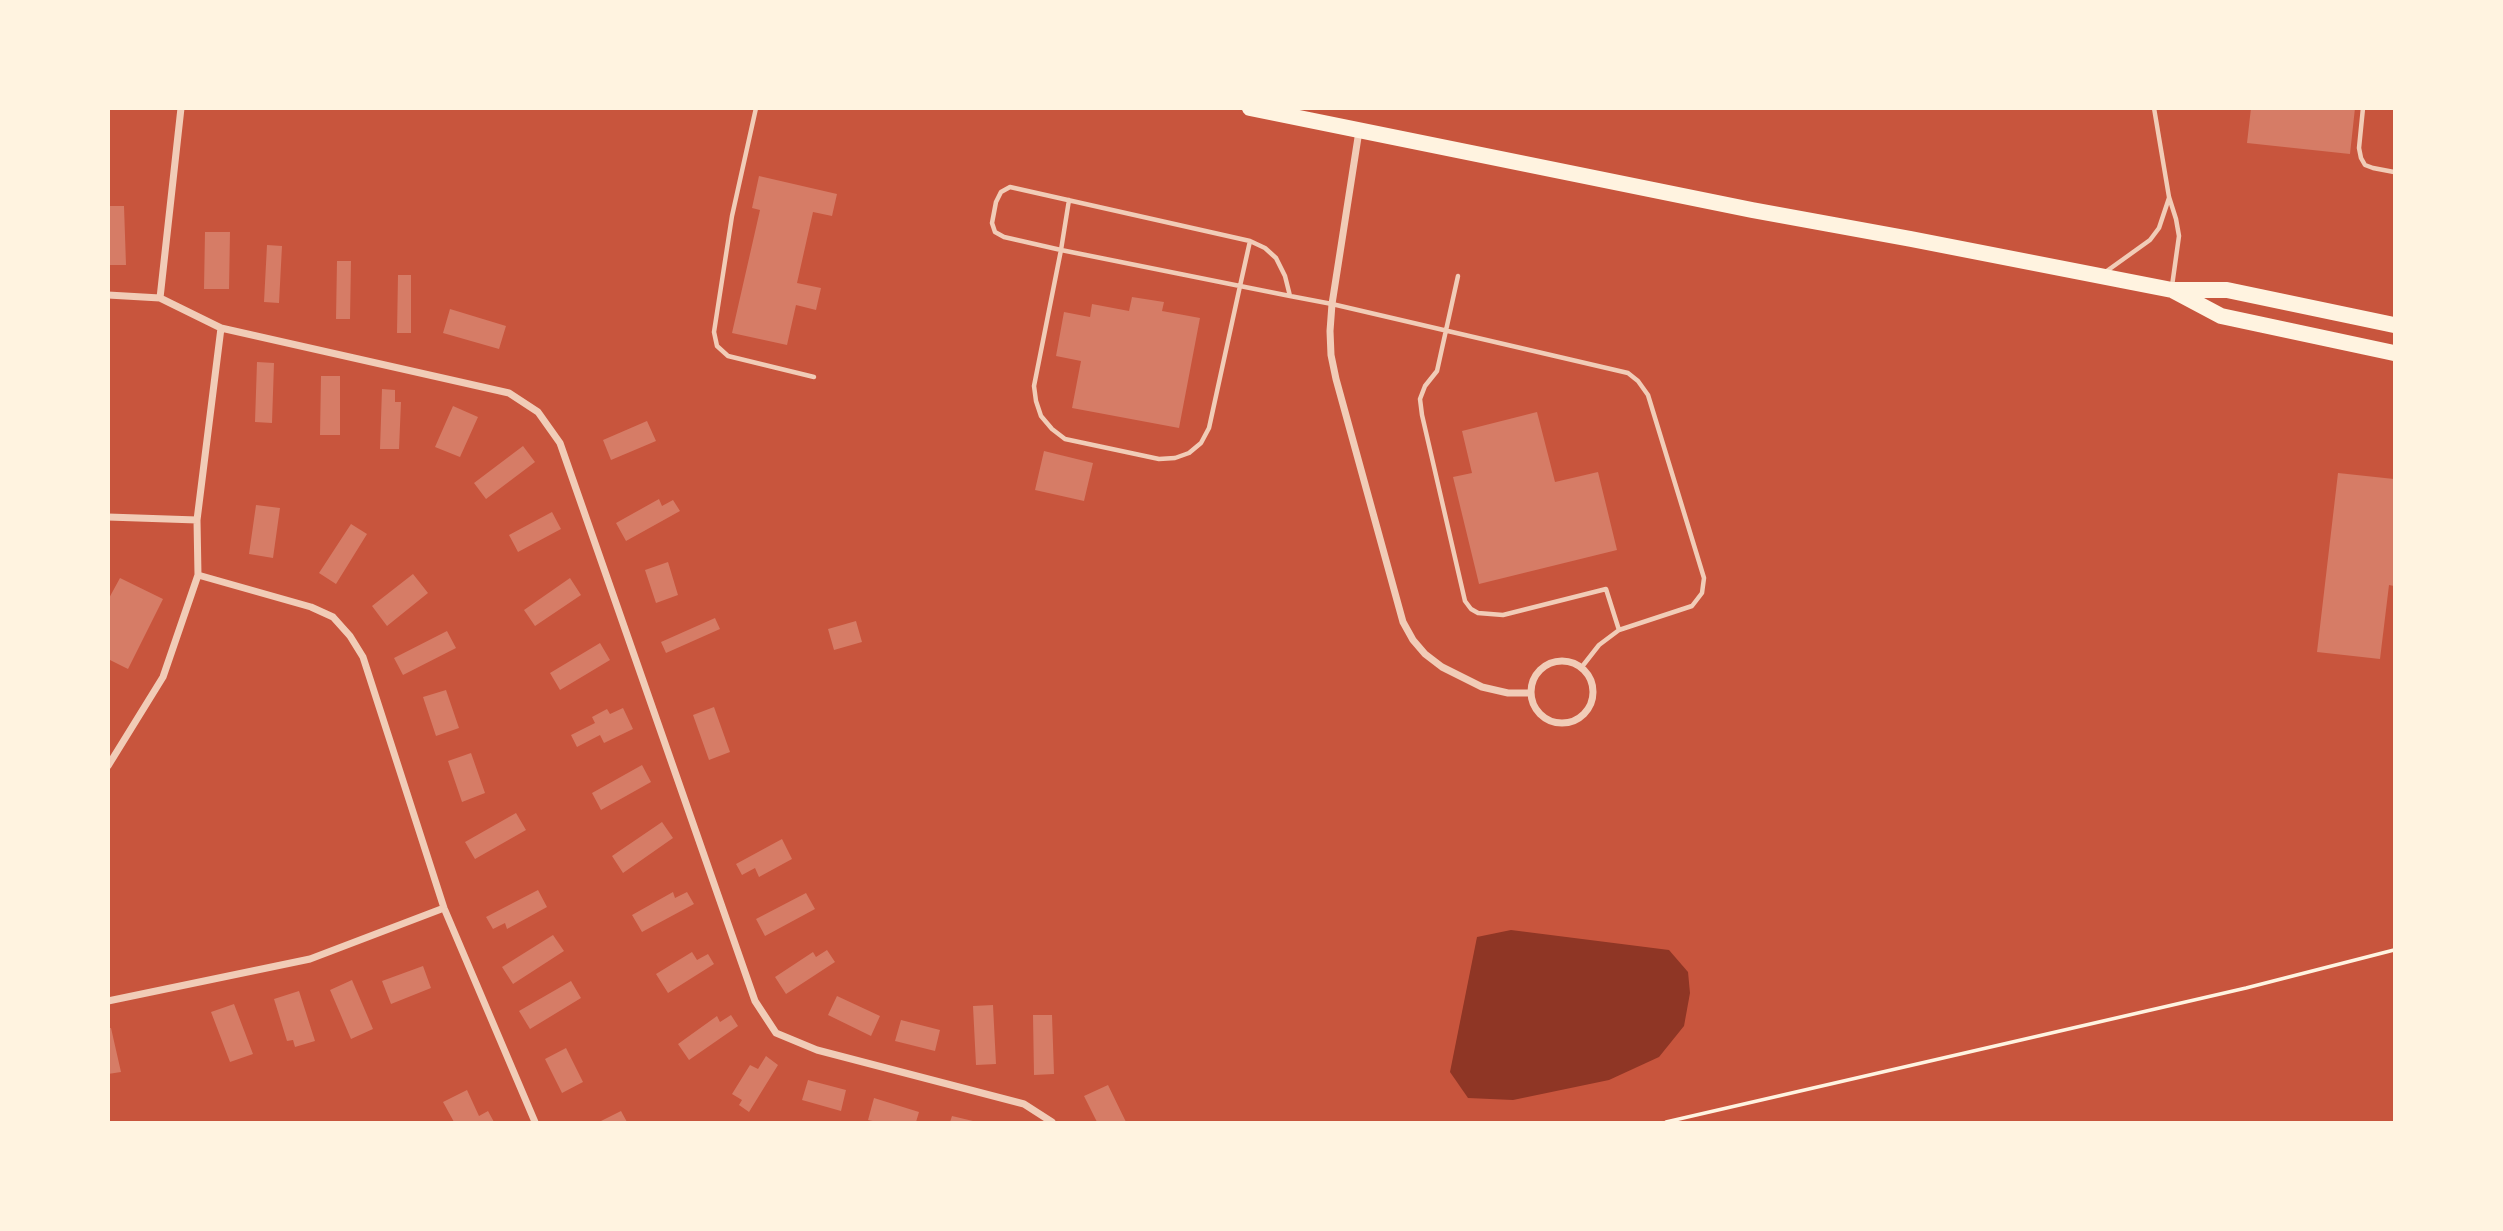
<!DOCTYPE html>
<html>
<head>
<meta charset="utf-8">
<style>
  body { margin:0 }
  #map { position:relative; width:2503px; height:1231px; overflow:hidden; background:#c8553d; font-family:Rubik,sans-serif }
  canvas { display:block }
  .frame { position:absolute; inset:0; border:110px solid #fff3e0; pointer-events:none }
</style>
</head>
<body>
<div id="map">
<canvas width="2503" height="1231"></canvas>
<div class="frame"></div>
</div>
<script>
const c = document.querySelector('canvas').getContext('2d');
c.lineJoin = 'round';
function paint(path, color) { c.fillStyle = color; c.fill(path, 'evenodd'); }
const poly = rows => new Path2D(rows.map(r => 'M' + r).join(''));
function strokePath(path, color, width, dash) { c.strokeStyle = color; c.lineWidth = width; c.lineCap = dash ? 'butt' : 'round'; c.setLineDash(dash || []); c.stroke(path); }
const water = poly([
  [1511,930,1669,950,1688,972,1690,993,1684,1026,1659,1057,1609,1080,1513,1100,1468,1098,1450,1072,1477,937]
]);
const building = poly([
  [2251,108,2355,108,2350,154,2247,143],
  [759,176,837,194,832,216,813,212,797,283,821,288,816,310,796,305,787,345,732,333,760,210,752,208],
  [108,206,124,206,126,265,108,265],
  [205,232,230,232,229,289,204,289],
  [267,245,282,246,279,303,264,302],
  [337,261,351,261,350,319,336,319],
  [398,275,411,275,411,333,397,333],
  [1132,297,1164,302,1162,311,1200,318,1179,428,1072,408,1081,361,1056,356,1064,312,1090,317,1092,304,1129,311],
  [450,309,506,326,499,349,443,333],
  [257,362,274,363,272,423,255,422],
  [321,376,340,376,340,435,320,435],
  [382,389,395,390,395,402,401,402,399,449,380,449],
  [453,406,478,417,460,457,435,447],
  [1537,412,1555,482,1598,472,1617,550,1479,584,1453,477,1472,473,1462,431],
  [647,421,656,441,611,460,603,440],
  [523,446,535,462,486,499,474,483],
  [1044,451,1093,463,1084,501,1035,490],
  [2338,473,2394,479,2394,586,2389,585,2380,659,2317,652],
  [659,499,662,506,673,500,680,511,626,541,616,523],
  [256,505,280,508,273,558,249,554],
  [552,512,561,529,518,552,509,535],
  [351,524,367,534,336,584,319,573],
  [668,562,678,595,656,603,645,570],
  [413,574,428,593,387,626,372,606],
  [120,578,163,599,128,669,108,659,108,600],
  [570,578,581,595,535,626,524,610],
  [715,618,720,629,666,653,661,642],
  [856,621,862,642,834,650,828,629],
  [447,631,456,648,403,675,394,658],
  [600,643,610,660,560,690,550,673],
  [446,690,459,728,436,736,423,697],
  [714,707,730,752,709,760,693,715],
  [623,708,633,729,604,743,600,735,577,747,571,735,595,723,592,717,607,709,610,714],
  [471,753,485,793,462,802,448,761],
  [642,765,651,782,601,810,592,793],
  [516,813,526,830,475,859,465,842],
  [662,822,673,838,623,873,612,856],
  [782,839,792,859,759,877,755,868,742,875,736,864],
  [538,890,547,907,507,929,505,923,493,929,486,917],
  [673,892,675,898,687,892,694,904,642,932,632,915],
  [806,893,815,909,765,936,756,919],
  [553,935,564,951,513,984,502,967],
  [827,950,835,962,786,994,775,977,813,952,816,957],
  [692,952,697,960,708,954,714,964,668,993,656,974],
  [423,966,431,988,391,1004,382,981],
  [352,980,373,1029,351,1039,330,990],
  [571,981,581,998,530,1029,519,1011],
  [299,991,315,1041,295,1047,293,1040,287,1041,274,999],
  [837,996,880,1016,871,1036,828,1015],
  [234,1004,253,1054,230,1062,211,1012],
  [993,1005,996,1064,976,1065,973,1006],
  [731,1015,738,1026,689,1060,678,1044,717,1016,720,1022],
  [1033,1015,1052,1015,1054,1074,1034,1075],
  [901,1020,940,1030,935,1051,895,1041],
  [108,1028,111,1028,121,1072,108,1074],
  [566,1048,583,1082,562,1093,545,1059],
  [766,1056,778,1065,749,1112,739,1105,742,1100,732,1094,750,1065,758,1069],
  [808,1080,846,1090,841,1111,802,1100],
  [1108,1085,1126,1122,1097,1122,1084,1096],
  [467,1090,479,1116,488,1111,494,1122,454,1122,443,1102],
  [874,1098,919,1112,916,1122,877,1122,868,1120],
  [621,1111,627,1122,599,1122],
  [952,1116,973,1121,973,1122,950,1122]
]);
const path = poly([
  [1666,1122,2246,988,2394,950]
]);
const service = poly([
  [756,108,732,216,714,332,717,346,728,356,814,377],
  [2154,108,2169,197,2176,219,2179,236,2172,286],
  [2363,108,2359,148,2361,158,2365,165,2373,168,2394,172],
  [1069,200,1061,250,1240,286,1250,241],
  [2104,273,2150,240,2159,228,2169,198],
  [1458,276,1437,371,1425,386,1420,399,1422,415,1465,601,1471,609,1478,613,1503,615,1606,589,1619,630],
  [1290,296,1285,276,1276,258,1265,248,1250,241,1010,187,1001,192,996,202,992,223,995,232,1004,237,1061,250,1034,386,1036,401,1041,416,1052,429,1065,439,1159,459,1175,458,1189,453,1201,443,1209,428,1240,286,1290,296,1332,304,1628,373,1638,381,1648,395,1704,578,1702,593,1692,606,1619,630,1599,645,1581,668]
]);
const minor = poly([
  [1359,131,1332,304,1330,331,1331,355,1336,379,1403,622,1413,640,1425,654,1442,667,1482,687,1508,693,1531,693],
  [108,295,160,298,221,328,509,393,538,412,560,443,755,1001,776,1033,817,1050,1024,1104,1052,1122],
  [160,298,181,108],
  [108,517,197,520],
  [198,575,311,607,333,617,350,636,363,657,444,908,535,1122],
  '1531 692a31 31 0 1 1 62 0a31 31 0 1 1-62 0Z',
  [108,766,163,677,198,575,197,520,221,328],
  [108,1001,310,959,444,908]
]);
const trunk = poly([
  [1250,108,1752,210,1911,239,2172,290,2227,290,2394,325],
  [2174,291,2221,316,2394,353]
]);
paint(water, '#8f3625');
paint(building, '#d67c66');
strokePath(path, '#fff3e0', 3.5);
strokePath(service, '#f1ccb7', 4.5);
strokePath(minor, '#f1ccb7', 7);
strokePath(trunk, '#fff3e0', 16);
</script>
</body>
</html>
